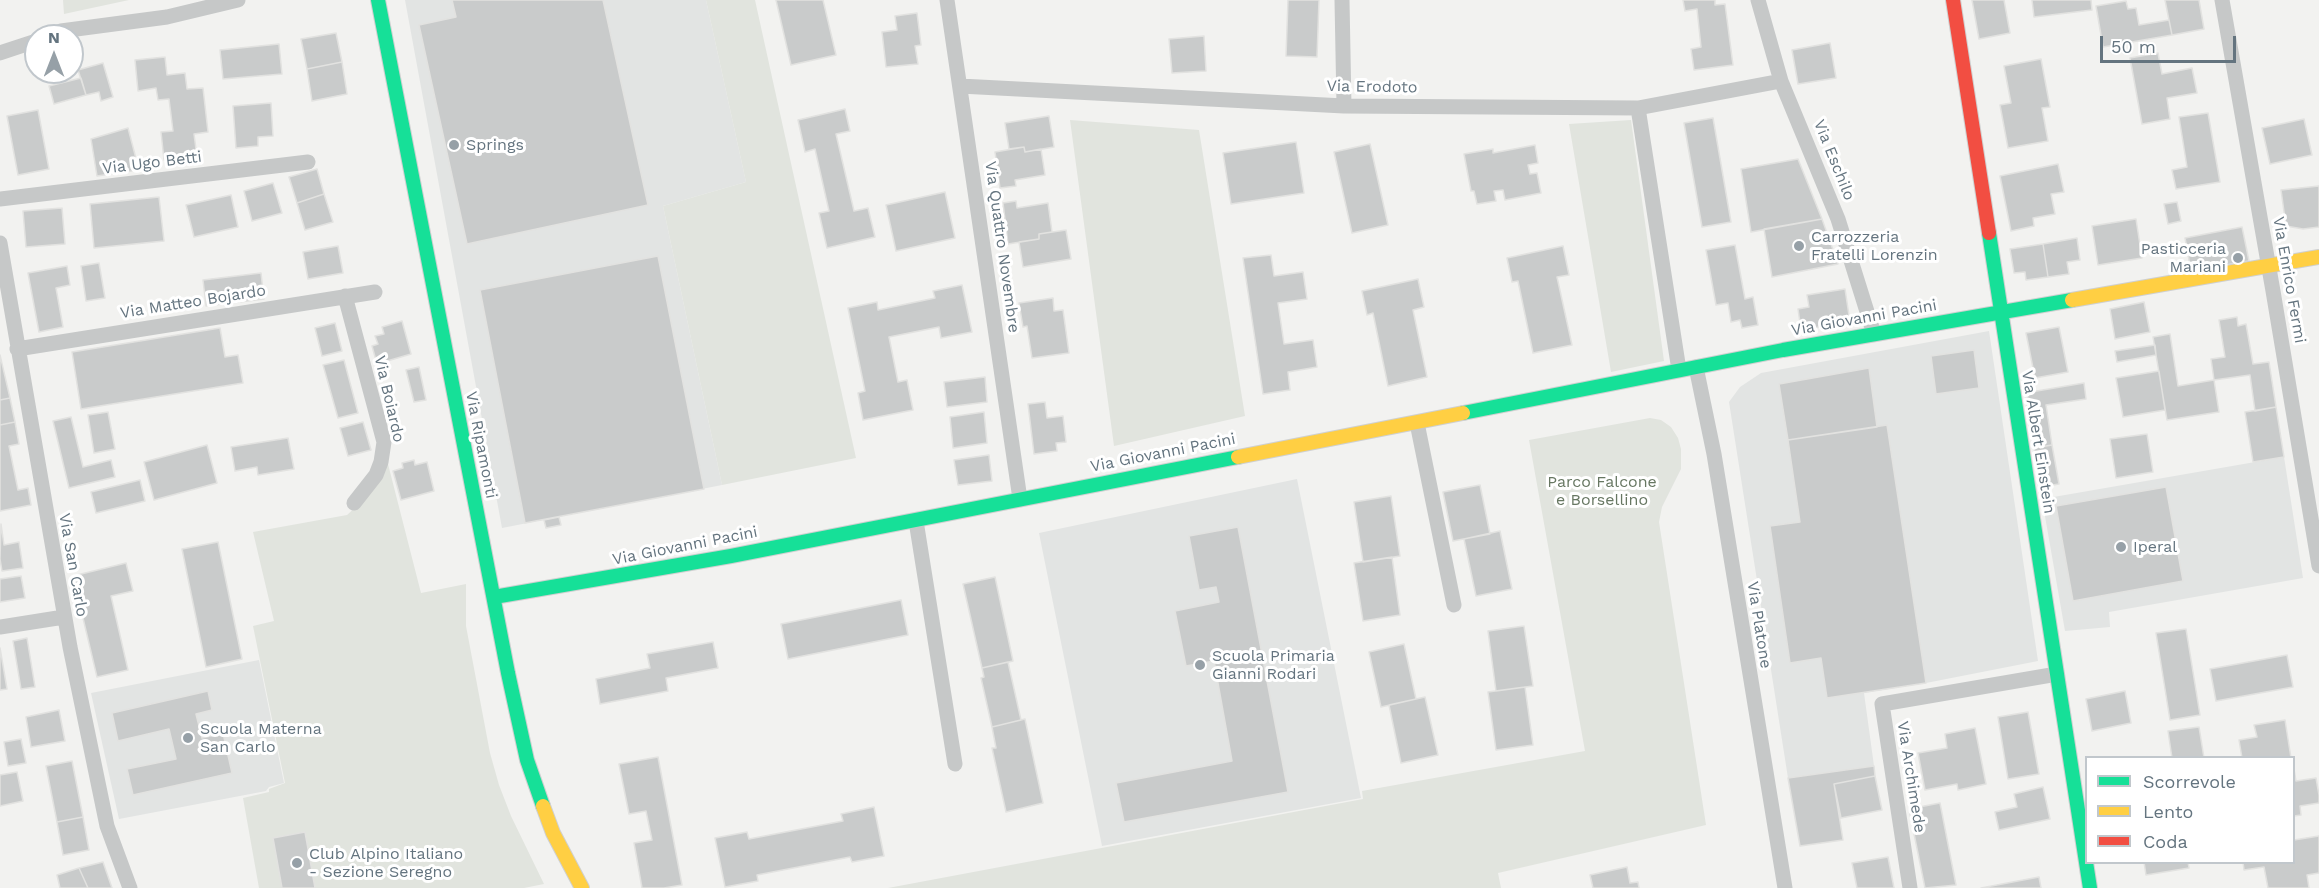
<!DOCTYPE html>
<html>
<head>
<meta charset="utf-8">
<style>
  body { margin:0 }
  #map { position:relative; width:2319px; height:888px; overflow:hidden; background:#f2f2f0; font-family:"Work Sans",sans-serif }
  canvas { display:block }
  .legend { position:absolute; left:2085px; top:756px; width:210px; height:108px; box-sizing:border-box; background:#fff; border:2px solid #c1c7cc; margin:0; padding:8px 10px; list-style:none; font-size:18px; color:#64747f }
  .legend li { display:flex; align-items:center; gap:12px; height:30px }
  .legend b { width:30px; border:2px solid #c1c7cc }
  .north { position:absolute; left:24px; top:24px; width:60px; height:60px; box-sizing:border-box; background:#fff; border:2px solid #c1c7cc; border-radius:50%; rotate:0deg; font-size:16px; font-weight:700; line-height:24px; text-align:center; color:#64747f }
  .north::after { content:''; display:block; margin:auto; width:21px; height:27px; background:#96a0a7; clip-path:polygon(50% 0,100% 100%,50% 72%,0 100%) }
  .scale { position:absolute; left:2100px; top:36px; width:136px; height:27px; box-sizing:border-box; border:3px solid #64747f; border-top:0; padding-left:8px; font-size:18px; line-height:21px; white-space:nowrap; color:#64747f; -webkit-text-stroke:4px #fff; paint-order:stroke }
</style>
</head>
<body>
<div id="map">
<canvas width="2319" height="888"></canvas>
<ul class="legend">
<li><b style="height:8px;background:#16e098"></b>Scorrevole</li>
<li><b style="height:8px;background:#ffcf43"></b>Lento</li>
<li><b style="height:8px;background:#f24e42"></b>Coda</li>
</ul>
<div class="north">N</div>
<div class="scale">50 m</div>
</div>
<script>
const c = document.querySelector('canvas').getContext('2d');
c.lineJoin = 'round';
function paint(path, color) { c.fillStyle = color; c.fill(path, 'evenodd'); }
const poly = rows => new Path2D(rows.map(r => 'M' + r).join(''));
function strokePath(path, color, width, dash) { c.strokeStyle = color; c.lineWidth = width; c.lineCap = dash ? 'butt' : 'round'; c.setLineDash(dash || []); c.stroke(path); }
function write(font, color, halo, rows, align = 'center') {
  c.font = font + ' "Work Sans",sans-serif'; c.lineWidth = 6; c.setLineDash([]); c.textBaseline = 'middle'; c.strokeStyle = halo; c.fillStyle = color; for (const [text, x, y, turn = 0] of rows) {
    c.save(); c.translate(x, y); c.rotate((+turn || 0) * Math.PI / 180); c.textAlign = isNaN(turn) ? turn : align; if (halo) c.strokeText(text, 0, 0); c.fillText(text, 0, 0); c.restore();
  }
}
const built = poly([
  [405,0,706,0,746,182,663,206,722,485,502,528],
  [1989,331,2038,661,1926,683,1864,693,1874,766,1788,778,1729,402,1740,387,1761,373],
  [2284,457,2303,578,2109,612,2110,627,2065,631,2042,499],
  [1297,479,1361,798,1102,846,1039,533],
  [259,660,284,783,269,787,266,791,119,819,91,693]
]);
const green = poly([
  [63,0,129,0,64,14],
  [706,0,755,0,856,458,722,485,663,206,746,182],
  [1070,120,1199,130,1245,416,1114,446],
  [1631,120,1664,361,1611,372,1569,124],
  [1650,418,1661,420,1671,427,1678,438,1681,449,1681,469,1662,507,1659,522,1706,825,1498,873,1501,888,888,888,1363,799,1362,791,1585,751,1529,440],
  [388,464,421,593,466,584,466,626,490,753,499,785,511,816,544,884,524,888,259,888,243,798,269,792,269,789,285,783,253,626,274,621,253,532,347,515,368,496]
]);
const building = poly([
  [452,0,603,0,648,205,467,244,419,25,456,17,452,0],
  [776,0,823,0,836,55,791,65,776,0],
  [1288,0,1319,0,1317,57,1286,56,1288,0],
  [1683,0,1715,0,1715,5,1725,4,1733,65,1694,70,1691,49,1701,47,1697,9,1685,11,1683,0],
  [1972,0,2004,0,2010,33,1979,39,1972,0],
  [2032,0,2091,0,2092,10,2034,17,2032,0],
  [2165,0,2199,0,2204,29,2172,35,2165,0],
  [2126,1,2128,9,2136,8,2139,25,2169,20,2172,35,2103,47,2096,6,2126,1],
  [917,13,921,45,915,46,918,64,886,67,882,32,897,30,895,16,917,13],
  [336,33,342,62,307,69,301,39,336,33],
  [1204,36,1206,71,1172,73,1169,39,1204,36],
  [1830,43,1836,78,1798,84,1792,50,1830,43],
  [279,44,282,74,223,79,220,50,279,44],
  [2158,53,2162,74,2192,68,2197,93,2167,98,2170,119,2142,124,2130,58,2158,53],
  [165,57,167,75,185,73,187,89,203,88,208,132,194,134,197,157,164,160,161,132,173,131,169,99,158,100,156,88,138,91,135,60,165,57],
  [2041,59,2050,107,2042,108,2048,141,2008,148,2000,105,2011,103,2004,66,2041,59],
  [342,62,347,94,312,101,307,69,342,62],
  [103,63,113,97,101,101,99,92,86,95,78,70,103,63],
  [81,78,86,95,54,104,49,86,81,78],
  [271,103,273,136,258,137,258,146,236,148,233,106,271,103],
  [845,109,850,131,836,134,854,211,868,208,875,237,827,248,819,213,829,211,815,149,805,152,798,120,845,109],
  [38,110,49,169,18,175,7,116,38,110],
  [2208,113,2220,182,2176,189,2172,170,2187,167,2179,117,2208,113],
  [1049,116,1054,147,1025,152,1024,147,1009,149,1005,123,1049,116],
  [1713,118,1731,222,1702,227,1684,123,1713,118],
  [2304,119,2312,155,2270,164,2262,128,2304,119],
  [128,128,139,170,97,176,91,139,128,128],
  [1296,142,1304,193,1231,204,1223,153,1296,142],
  [1370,144,1388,225,1352,233,1334,152,1370,144],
  [1535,145,1538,163,1528,165,1530,174,1537,173,1541,193,1505,200,1503,190,1494,191,1496,201,1477,204,1474,191,1471,191,1464,154,1493,149,1493,153,1535,145],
  [1024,147,1025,152,1041,149,1045,175,1015,180,1016,186,1000,188,995,152,1024,147],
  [1798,159,1822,219,1751,232,1741,169,1798,159],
  [2058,164,2064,192,2051,194,2055,214,2033,218,2034,226,2011,231,2000,176,2058,164],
  [317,169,324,194,297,203,289,177,317,169],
  [273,183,282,213,252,221,244,191,273,183],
  [2319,186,2319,227,2303,229,2286,226,2281,190,2319,186],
  [945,192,955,238,896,251,886,205,945,192],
  [324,194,333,222,305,230,297,203,324,194],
  [231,195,238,227,194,237,186,205,231,195],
  [159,197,164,241,94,248,90,204,159,197],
  [1016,201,1017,208,1048,203,1052,232,1039,234,1039,239,1008,244,1003,203,1016,201],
  [2177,202,2181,221,2168,224,2164,204,2177,202],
  [62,208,65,244,26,247,23,211,62,208],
  [1822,219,1838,264,1772,277,1764,229,1822,219],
  [2136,219,2142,258,2098,265,2092,226,2136,219],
  [2242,227,2249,261,2191,271,2185,238,2242,227],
  [1066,230,1071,259,1023,267,1019,242,1039,239,1039,234,1066,230],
  [2077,238,2080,260,2067,262,2069,274,2048,277,2043,244,2077,238],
  [2043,244,2048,277,2026,280,2025,272,2014,273,2010,249,2043,244],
  [1735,245,1745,299,1753,297,1758,325,1742,328,1740,320,1731,322,1728,303,1716,305,1706,250,1735,245],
  [338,246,343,273,308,279,303,252,338,246],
  [1563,246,1569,275,1557,277,1572,345,1533,353,1518,281,1512,282,1507,258,1563,246],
  [1271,255,1274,276,1303,272,1307,299,1278,303,1284,344,1313,340,1317,367,1288,372,1290,390,1263,394,1243,258,1271,255],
  [658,256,704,489,525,523,480,290,658,256],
  [99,263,105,298,86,301,81,266,99,263],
  [67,266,70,285,56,288,63,327,39,332,28,273,67,266],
  [261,273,264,299,206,306,203,280,261,273],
  [1418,279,1424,307,1413,310,1427,377,1388,386,1373,313,1367,315,1362,291,1418,279],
  [962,285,972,332,941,338,939,327,889,337,898,382,907,380,913,410,863,420,858,393,865,391,848,308,877,302,878,310,935,298,933,291,962,285],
  [1845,289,1850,322,1801,330,1798,309,1809,307,1807,295,1845,289],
  [1053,298,1054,311,1063,310,1069,353,1032,358,1027,326,1023,327,1019,303,1053,298],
  [2144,302,2150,332,2115,339,2110,309,2144,302],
  [2237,317,2238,326,2246,324,2253,364,2269,362,2276,407,2255,411,2250,375,2214,380,2211,359,2225,357,2219,320,2237,317],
  [402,321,411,354,377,364,372,346,378,344,375,336,384,334,382,327,402,321],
  [335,323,342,351,322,356,315,328,335,323],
  [2059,327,2068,372,2035,378,2026,333,2059,327],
  [220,328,225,357,238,355,243,383,81,409,72,352,220,328],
  [2170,334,2178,386,2214,380,2219,412,2167,420,2153,337,2170,334],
  [2155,345,2156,355,2117,362,2115,351,2155,345],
  [1974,350,1979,388,1936,394,1931,356,1974,350],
  [0,355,10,398,0,400,0,355],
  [344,360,358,413,338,418,323,365,344,360],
  [419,367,426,400,414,402,406,370,419,367],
  [1869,368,1877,427,1788,440,1779,384,1869,368],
  [2159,371,2165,410,2123,417,2116,378,2159,371],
  [985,377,987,402,947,407,944,382,985,377],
  [2084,383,2086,399,2046,405,2052,445,2034,448,2025,393,2084,383],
  [10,398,15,422,0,425,0,400,10,398],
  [1045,402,1047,418,1063,416,1066,442,1056,443,1057,451,1034,454,1028,404,1045,402],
  [2276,407,2284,457,2253,462,2245,412,2276,407],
  [108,412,115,449,94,453,88,415,108,412],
  [984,412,987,443,953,448,950,417,984,412],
  [71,417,83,467,111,460,115,477,69,488,53,421,71,417],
  [15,422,19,444,9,446,18,490,28,488,31,505,0,511,0,425,15,422],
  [363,422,371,450,348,456,340,428,363,422],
  [1887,425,1926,683,1827,698,1821,658,1790,663,1770,526,1800,522,1788,440,1887,425],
  [2147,434,2153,472,2116,478,2110,439,2147,434],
  [288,438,294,469,258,475,257,467,235,471,231,447,288,438],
  [207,445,217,483,154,500,144,462,207,445],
  [2052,445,2059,484,2041,487,2034,448,2052,445],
  [989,455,992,481,958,485,954,460,989,455],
  [414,460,415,465,427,462,434,491,401,500,393,471,403,468,402,463,414,460],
  [140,480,145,501,96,513,91,492,140,480],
  [1480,485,1490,534,1453,541,1443,492,1480,485],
  [2166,487,2183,581,2073,601,2056,506,2166,487],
  [1391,496,1400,556,1363,562,1354,502,1391,496],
  [559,517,561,525,546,528,544,520,559,517],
  [1,524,4,545,19,542,23,568,2,571,0,559,1,524],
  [1238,527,1288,792,1124,822,1116,783,1232,761,1214,661,1186,666,1175,611,1219,602,1216,587,1199,590,1189,536,1238,527],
  [1500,531,1512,589,1476,596,1464,539,1500,531],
  [218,542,242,659,206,667,182,549,218,542],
  [1392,557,1400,615,1363,621,1354,563,1392,557],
  [126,563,133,591,111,596,128,670,97,677,73,576,126,563],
  [21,576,25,598,0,602,0,579,21,576],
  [995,577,1013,661,982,668,963,584,995,577],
  [901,600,908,635,788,659,781,624,901,600],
  [1524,626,1533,686,1496,691,1488,631,1524,626],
  [2186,629,2200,715,2170,720,2156,633,2186,629],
  [27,638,35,687,21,689,13,641,27,638],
  [713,642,718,668,666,678,668,691,600,704,596,679,650,668,647,654,713,642],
  [1404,644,1416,699,1381,707,1369,652,1404,644],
  [0,648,7,689,0,690,0,648],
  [2287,655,2293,687,2216,701,2210,669,2287,655],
  [1008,662,1021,720,992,727,981,678,984,677,982,668,1008,662],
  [1525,687,1533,745,1496,750,1488,692,1525,687],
  [208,691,212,710,196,714,202,738,223,733,232,773,133,795,127,769,176,759,169,729,118,741,112,713,208,691],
  [2125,691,2131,723,2092,731,2086,699,2125,691],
  [1425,697,1438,755,1401,763,1389,705,1425,697],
  [59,710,65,741,31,747,26,717,59,710],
  [2028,712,2039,774,2008,779,1998,717,2028,712],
  [1025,719,1043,803,1006,812,992,748,996,748,992,727,1025,719],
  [2285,720,2291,758,2242,758,2239,740,2257,737,2254,725,2285,720],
  [2199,727,2204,758,2172,758,2168,731,2199,727],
  [1975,728,1986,784,1958,790,1957,784,1925,790,1918,753,1947,748,1945,734,1975,728],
  [21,739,26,763,8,766,4,742,21,739],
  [658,757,682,885,664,888,642,888,634,843,652,840,646,811,629,814,619,764,658,757],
  [72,761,83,817,57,822,46,766,72,761],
  [1874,766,1875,776,1834,784,1843,840,1800,846,1788,778,1874,766],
  [2294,769,2296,781,2316,778,2319,795,2319,803,2300,806,2301,815,2294,816,2294,769],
  [17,772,23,801,0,806,0,775,17,772],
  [1875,776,1882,810,1841,818,1834,784,1875,776],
  [2043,787,2050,819,1999,830,1995,812,2017,807,2014,794,2043,787],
  [1940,803,1956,885,1925,888,1909,809,1940,803],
  [874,807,884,856,852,862,850,857,757,875,758,881,725,887,715,838,747,832,749,839,843,821,841,814,874,807],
  [83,817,89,850,63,855,57,822,83,817],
  [305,832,315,888,282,888,273,838,305,832],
  [2319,836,2319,873,2307,875,2309,888,2268,888,2264,867,2244,870,2243,862,2294,862,2294,840,2319,836],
  [1888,857,1894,888,1857,888,1852,863,1888,857],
  [103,862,112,888,88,888,79,868,103,862],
  [2144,862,2188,862,2189,868,2146,875,2144,862],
  [1627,867,1630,883,1638,882,1639,888,1593,888,1590,875,1627,867],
  [79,868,88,888,60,888,57,875,79,868],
  [2039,877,2041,888,1981,888,2039,877]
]);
const street = poly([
  [947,0,1020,499],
  [1342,0,1344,106],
  [1758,0,1781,81,1838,219,1874,334],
  [2222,0,2273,291,2319,566],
  [48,36,61,31,167,17,238,0],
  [0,53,36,41],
  [960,86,1344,106,1638,108,1781,81],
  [1638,108,1679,370],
  [0,199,308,162],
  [0,243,70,647,107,826,130,888],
  [345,296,384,442,381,462,376,475,354,503],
  [17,349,375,292],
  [1696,367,1714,454,1785,888],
  [1417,423,1454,605],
  [916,521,955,764],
  [0,627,64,617],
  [1910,888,1882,704,2057,674]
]);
const fast = poly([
  [378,0,508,673,527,760,543,806],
  [1989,233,2090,888],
  [1463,413,1783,350,2072,300],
  [494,597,731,556,1238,457]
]);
const slow = poly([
  [2072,300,2319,257],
  [1238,457,1463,413],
  [543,806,553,833,582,888]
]);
const jam = poly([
  [1953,0,1989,233]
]);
const markers = [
  [454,145,6,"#96a0a7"],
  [1799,246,6,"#96a0a7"],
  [2238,258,6,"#96a0a7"],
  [2121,547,6,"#96a0a7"],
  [1200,665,6,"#96a0a7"],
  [188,738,6,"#96a0a7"],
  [297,863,6,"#96a0a7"]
];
const streetNames = [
  ["Via Erodoto",1372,87,1],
  ["Via Eschilo",1834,160,68],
  ["Via Ugo Betti",152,163,-7],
  ["Via Quattro Novembre",1002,247,82],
  ["Via Enrico Fermi",2289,280,80],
  ["Via Matteo Bojardo",193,302,-9],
  ["Via Giovanni Pacini",1864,318,-10],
  ["Via Boiardo",389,399,77],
  ["Via Albert Einstein",2038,442,81],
  ["Via Ripamonti",481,445,79],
  ["Via Giovanni Pacini",1163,453,-11],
  ["Via Giovanni Pacini",685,546,-11],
  ["Via San Carlo",73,565,80],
  ["Via Platone",1759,625,81],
  ["Via Archimede",1911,777,81]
];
const poiNames = [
  ["Springs",466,145],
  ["Carrozzeria",1811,237],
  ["Fratelli Lorenzin",1811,255],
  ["Pasticceria",2226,249,"right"],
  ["Mariani",2226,267,"right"],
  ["Iperal",2133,547],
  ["Scuola Primaria",1212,656],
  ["Gianni Rodari",1212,674],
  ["Scuola Materna",200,729],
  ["San Carlo",200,747],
  ["Club Alpino Italiano",309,854],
  ["- Sezione Seregno",309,872]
];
const parkNames = [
  ["Parco Falcone",1602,482],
  ["e Borsellino",1602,500]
];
paint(built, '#e2e4e3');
paint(green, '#e1e4de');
paint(building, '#c9cbcb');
strokePath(building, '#e2e2e0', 1.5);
strokePath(fast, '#cfd0d0', 16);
strokePath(slow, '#cfd0d0', 16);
strokePath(jam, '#cfd0d0', 16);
strokePath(street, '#c6c8c8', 15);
strokePath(fast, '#16e098', 14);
strokePath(slow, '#ffcf43', 14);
strokePath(jam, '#f24e42', 14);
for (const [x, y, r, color] of markers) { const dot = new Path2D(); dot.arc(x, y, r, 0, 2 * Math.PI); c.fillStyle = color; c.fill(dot); strokePath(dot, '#fff', 2); }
write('16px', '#64747f', '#fff', streetNames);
write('16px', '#64747f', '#fff', poiNames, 'left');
write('16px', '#677762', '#fff', parkNames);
</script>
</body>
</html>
